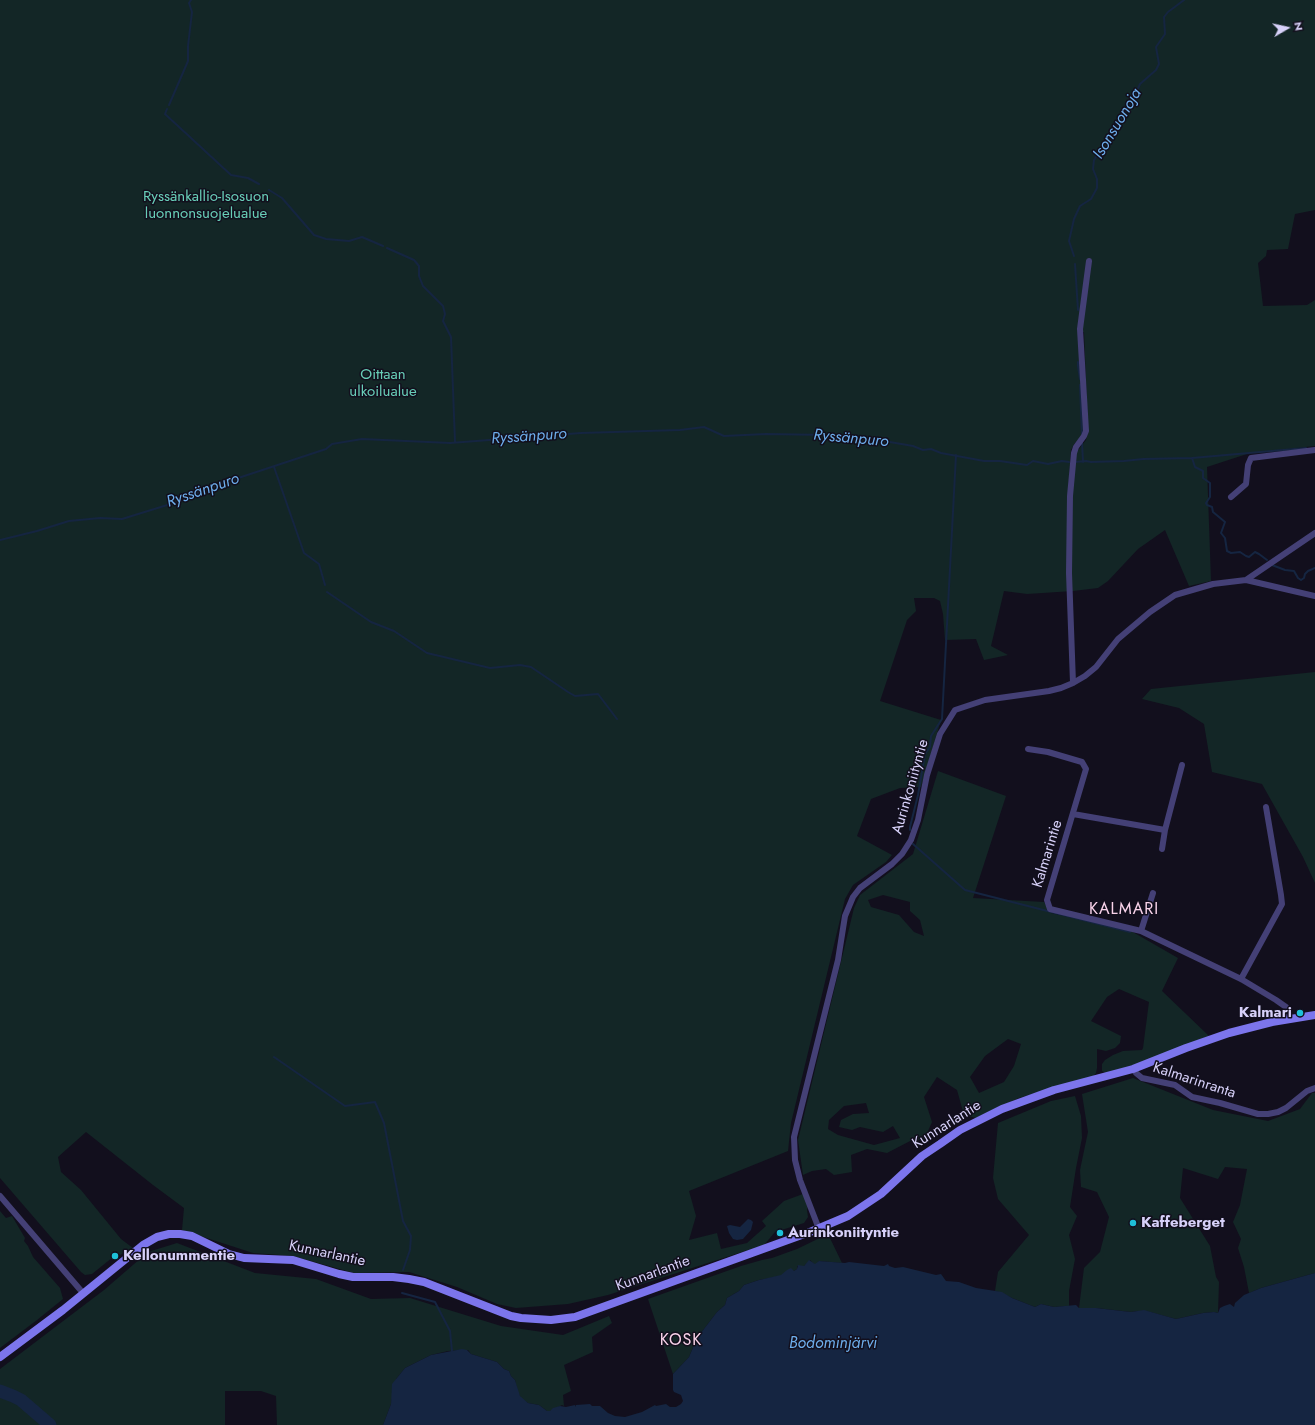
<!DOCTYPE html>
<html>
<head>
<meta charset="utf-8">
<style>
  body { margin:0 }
  #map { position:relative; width:1315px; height:1425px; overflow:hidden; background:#120f1d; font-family:Jost,sans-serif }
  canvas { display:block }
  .north { position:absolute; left:1267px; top:8px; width:40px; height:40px; -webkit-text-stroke:3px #120f1d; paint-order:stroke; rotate:81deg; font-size:11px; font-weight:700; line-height:16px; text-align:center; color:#d7d1f9 }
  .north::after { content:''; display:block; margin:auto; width:14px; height:18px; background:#d7d1f9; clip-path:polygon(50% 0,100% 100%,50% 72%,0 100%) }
</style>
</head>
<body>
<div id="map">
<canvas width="1315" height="1425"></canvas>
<div class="north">N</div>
</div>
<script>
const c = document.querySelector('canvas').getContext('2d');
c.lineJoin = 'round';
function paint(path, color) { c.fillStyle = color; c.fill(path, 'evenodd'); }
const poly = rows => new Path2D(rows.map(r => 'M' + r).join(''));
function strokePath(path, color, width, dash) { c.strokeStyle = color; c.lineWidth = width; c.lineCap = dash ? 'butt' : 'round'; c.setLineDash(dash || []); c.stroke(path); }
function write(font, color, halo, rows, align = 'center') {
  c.font = font + ' Jost,sans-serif'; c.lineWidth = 3; c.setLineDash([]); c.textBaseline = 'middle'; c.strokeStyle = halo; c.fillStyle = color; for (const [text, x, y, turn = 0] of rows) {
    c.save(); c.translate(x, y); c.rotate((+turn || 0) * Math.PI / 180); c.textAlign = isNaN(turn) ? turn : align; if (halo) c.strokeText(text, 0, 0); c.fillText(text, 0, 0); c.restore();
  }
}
const green = poly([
  [0,0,1315,0,1315,210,1295,214,1288,249,1267,250,1266,256,1258,263,1263,306,1307,305,1315,300,1315,446,1250,453,1207,467,1211,581,1189,586,1165,530,1138,549,1108,581,1098,588,1073,591,1027,594,1004,591,991,646,1008,655,984,660,976,639,945,640,943,614,940,601,934,598,914,598,916,611,907,620,880,701,941,720,921,787,900,788,871,799,857,836,892,855,886,862,853,885,845,899,791,1123,788,1151,689,1191,696,1216,689,1240,717,1233,721,1249,747,1243,766,1226,762,1221,784,1201,803,1194,808,1206,807,1210,808,1217,804,1223,775,1232,764,1245,608,1295,568,1304,516,1308,497,1304,457,1287,409,1272,354,1273,293,1256,253,1253,182,1230,184,1208,153,1185,86,1132,58,1157,61,1172,81,1190,121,1239,133,1248,120,1255,118,1253,92,1274,85,1275,81,1272,0,1178],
  [1084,332,1088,431,1086,440,1075,454,1068,495,1071,450,1075,443,1083,435,1084,429,1079,333],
  [1315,672,1315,883,1303,857,1262,784,1212,772,1204,724,1179,708,1142,699,1151,689],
  [938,771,1006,796,973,898,1044,902,1051,913,1131,931,1178,958,1162,991,1209,1036,1124,1069,1107,1074,1102,1071,1102,1064,1105,1060,1113,1055,1123,1051,1142,1050,1143,1048,1149,1002,1119,989,1107,997,1091,1021,1121,1036,1120,1043,1115,1048,1106,1051,1097,1049,1097,1068,1096,1073,1092,1078,1055,1087,1019,1098,976,1118,964,1115,957,1090,937,1077,924,1097,932,1122,924,1140,912,1140,887,1153,867,1149,851,1155,852,1172,834,1175,826,1169,812,1171,803,1175,798,1140,854,908,860,895,913,854],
  [883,895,910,902,910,911,920,920,924,936,914,932,899,915,871,907,868,900],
  [1008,1039,1021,1044,1014,1066,1004,1082,979,1093,970,1077,985,1056],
  [866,1103,869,1113,853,1114,841,1120,839,1127,852,1130,860,1127,883,1132,893,1126,900,1138,874,1145,838,1135,828,1129,829,1120,844,1106],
  [1133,1078,1213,1110,1268,1121,1300,1109,1312,1093,1315,1093,1315,1273,1261,1288,1249,1293,1244,1267,1238,1248,1241,1239,1233,1222,1240,1205,1247,1169,1225,1167,1218,1179,1183,1168,1180,1198,1210,1246,1216,1277,1219,1282,1218,1313,1214,1312,1203,1313,1176,1319,1150,1312,1138,1311,1131,1312,1096,1308,1079,1308,1084,1268,1100,1252,1109,1217,1097,1192,1081,1187,1080,1170,1088,1132,1082,1094],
  [1075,1096,1081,1116,1082,1138,1076,1168,1070,1207,1077,1216,1069,1235,1075,1259,1069,1291,1069,1306,1054,1307,1041,1304,1035,1307,1012,1298,1002,1293,995,1291,998,1272,1029,1235,998,1199,993,1178,998,1123,1051,1101],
  [0,1211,6,1218,12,1216,25,1238,24,1241,28,1246,33,1257,60,1288,63,1299,37,1320,0,1348],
  [828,1234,842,1263,819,1261,817,1264,814,1264,810,1260,804,1266,797,1266,797,1269,794,1271,789,1270,781,1276,759,1280,744,1285,739,1291,727,1298,725,1305,717,1312,697,1338,689,1357,673,1374,648,1299,741,1266,762,1260,772,1258,797,1249],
  [177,1243,255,1273,316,1279,371,1299,410,1298,501,1326,563,1335,609,1316,612,1323,592,1337,593,1352,564,1365,571,1391,563,1395,564,1406,562,1405,550,1411,547,1411,539,1405,528,1403,521,1398,518,1393,515,1380,511,1376,509,1371,504,1369,497,1362,471,1354,468,1350,448,1351,431,1355,405,1368,396,1379,391,1404,383,1425,277,1425,276,1396,261,1391,225,1391,225,1425,0,1425,0,1369,104,1290,148,1252]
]);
const water = poly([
  [748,1219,751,1220,753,1222,751,1230,743,1239,737,1240,733,1239,729,1233,727,1226,730,1225,740,1227],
  [809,1260,815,1264,819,1261,845,1263,849,1262,884,1266,888,1264,889,1266,895,1268,903,1267,936,1275,941,1274,946,1281,959,1282,976,1288,1002,1292,1012,1298,1035,1307,1041,1304,1054,1307,1076,1305,1079,1308,1096,1308,1131,1312,1144,1310,1176,1319,1203,1313,1214,1312,1218,1313,1220,1308,1224,1306,1230,1304,1234,1307,1235,1303,1244,1295,1261,1288,1315,1273,1315,1425,383,1425,391,1404,392,1384,405,1368,431,1355,462,1349,467,1350,471,1354,497,1362,504,1369,509,1371,511,1376,515,1380,520,1396,528,1403,539,1405,547,1411,550,1411,553,1408,560,1406,566,1407,575,1405,575,1407,576,1405,590,1404,592,1406,600,1406,608,1413,615,1416,625,1417,642,1412,655,1405,656,1406,666,1404,670,1407,676,1407,681,1404,683,1401,681,1395,674,1392,673,1390,673,1374,689,1357,697,1338,717,1312,725,1305,727,1298,739,1291,744,1285,759,1280,781,1275,787,1270,791,1268,794,1271,797,1269,798,1265,804,1266]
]);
const stream = poly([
  [169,105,188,61,188,46,192,12,189,3,191,0],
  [167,109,165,114,231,175,248,178,259,184],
  [269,190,282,198,314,235,326,239,349,241,362,237,383,246],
  [387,248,414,260,419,266,419,276,423,286,443,306,445,314,443,321,451,337,455,442],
  [1074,256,1069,241,1074,219,1080,206,1091,199,1097,188,1097,179,1093,169,1094,160,1118,122,1129,108,1140,84,1156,70,1159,64,1156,47,1165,34,1164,17,1168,12,1184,0],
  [1075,264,1078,310],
  [1078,362,1078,366,1080,379],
  [1080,385,1082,435],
  [1082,442,1083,462],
  [1192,458,1306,448],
  [1075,462,1086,461,1091,462,1124,461,1143,459,1192,458,1195,467,1203,471,1203,478,1210,483,1210,497,1206,503,1207,505,1212,507,1213,512,1225,522,1221,533,1225,538,1227,551,1231,553,1240,552,1246,556,1249,557,1255,552,1259,554,1267,560],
  [274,467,304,553,319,564,325,585],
  [0,540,37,531,69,521,100,518,122,519,177,502,208,488,326,449,332,444,362,439,450,443,581,433,680,430,704,427,724,436,766,434,827,435,884,441,913,446,923,450,931,449,941,453,984,461,1000,461,1027,465,1033,461,1048,464,1062,461,1069,462],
  [1272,565,1285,570,1294,571,1298,578,1301,580,1304,578,1305,574,1308,571,1315,568],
  [327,592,371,622,394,631,427,653,490,668,520,665,531,667,568,692,575,696,598,694,617,719],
  [910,830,910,827,918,795,925,754,930,747,931,736,942,719,956,455],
  [913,844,965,890,1130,932],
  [274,1057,345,1106,375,1102,384,1123,403,1221,411,1236,410,1250,403,1270],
  [402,1293,435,1302,450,1331,452,1351]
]);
const river = poly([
  [0,1391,13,1396,21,1400,50,1425]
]);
const street = poly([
  [1231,497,1246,484,1248,465,1251,458,1315,450],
  [1246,580,1315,596],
  [1073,683,1069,573,1070,496,1074,453,1076,447,1084,436,1086,431,1080,329,1089,261],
  [1028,749,1048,752,1082,762,1086,769,1047,900,1050,909,1141,931,1241,979,1276,1000,1286,1007,1291,1019],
  [1073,814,1165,830,1182,765],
  [1162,849,1165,830],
  [1141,931,1153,893],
  [1241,979,1282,904,1281,895,1266,807],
  [1133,1069,1136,1073,1142,1078,1175,1085,1192,1097,1220,1103,1258,1114,1268,1114,1278,1112,1286,1108,1307,1091,1315,1088],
  [0,1196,83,1293],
  [819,1229,800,1180,795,1160,794,1137,838,960,845,916,853,897,860,888,892,864,902,854,911,840,918,820,927,775,940,734,955,710,985,700,1049,691,1061,688,1073,683,1085,676,1096,667,1118,639,1150,612,1175,595,1213,584,1246,580,1315,533]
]);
const secondary = poly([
  [0,1357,63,1310,143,1245,157,1237,169,1234,180,1234,192,1236,229,1254,244,1258,293,1260,339,1274,353,1277,393,1277,409,1279,424,1282,511,1316,521,1318,551,1320,575,1317,810,1232,848,1216,881,1194,922,1156,940,1144,960,1130,1002,1109,1054,1090,1133,1069,1186,1048,1229,1033,1272,1022,1315,1015]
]);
const markers = [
  [1300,1013,4,"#1ec0d8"],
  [1133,1223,4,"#1ec0d8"],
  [780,1233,4,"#1ec0d8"],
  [115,1256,4,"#1ec0d8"]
];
const parkNames = [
  ["Ryssänkallio-Isosuon",206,197],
  ["luonnonsuojelualue",206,214],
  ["Oittaan",383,375],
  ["ulkoilualue",383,392]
];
const streetNames = [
  ["Aurinkoniityntie",911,787,-74],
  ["Kalmarintie",1048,854,-73],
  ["Kalmarinranta",1194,1081,18],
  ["Kunnarlantie",947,1125,-32],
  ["Kunnarlantie",327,1254,12],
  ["Kunnarlantie",653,1274,-20]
];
const poiNames = [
  ["Kalmari",1292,1013,"right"],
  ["Kaffeberget",1141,1223],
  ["Aurinkoniityntie",788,1233],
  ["Kellonummentie",123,1256]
];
const waterNames = [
  ["Isonsuonoja",1118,124,-59],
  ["Ryssänpuro",529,437,-4],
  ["Ryssänpuro",851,439,5],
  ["Ryssänpuro",203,491,-19],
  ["Bodominjärvi",833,1344]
];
const neighbourhoodNames = [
  ["KALMARI",1124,910],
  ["KOSK",681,1341]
];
paint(green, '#132626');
paint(water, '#152541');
strokePath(stream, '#152541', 2);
strokePath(river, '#152541', 13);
strokePath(street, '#444076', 6);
strokePath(secondary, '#7c75ec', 8);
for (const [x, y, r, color] of markers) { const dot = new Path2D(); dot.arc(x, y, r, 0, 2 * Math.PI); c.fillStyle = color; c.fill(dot); strokePath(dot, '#120f1d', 1.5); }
write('15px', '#68ceb8', '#120f1d', parkNames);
write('15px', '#d7d1f9', '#120f1d', streetNames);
write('bold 15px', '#d7d1f9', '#120f1d', poiNames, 'left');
write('italic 16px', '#6dadeb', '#120f1d', waterNames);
c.letterSpacing = '1px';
write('16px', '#f9d3ea', '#120f1d', neighbourhoodNames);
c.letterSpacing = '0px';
</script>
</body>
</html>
